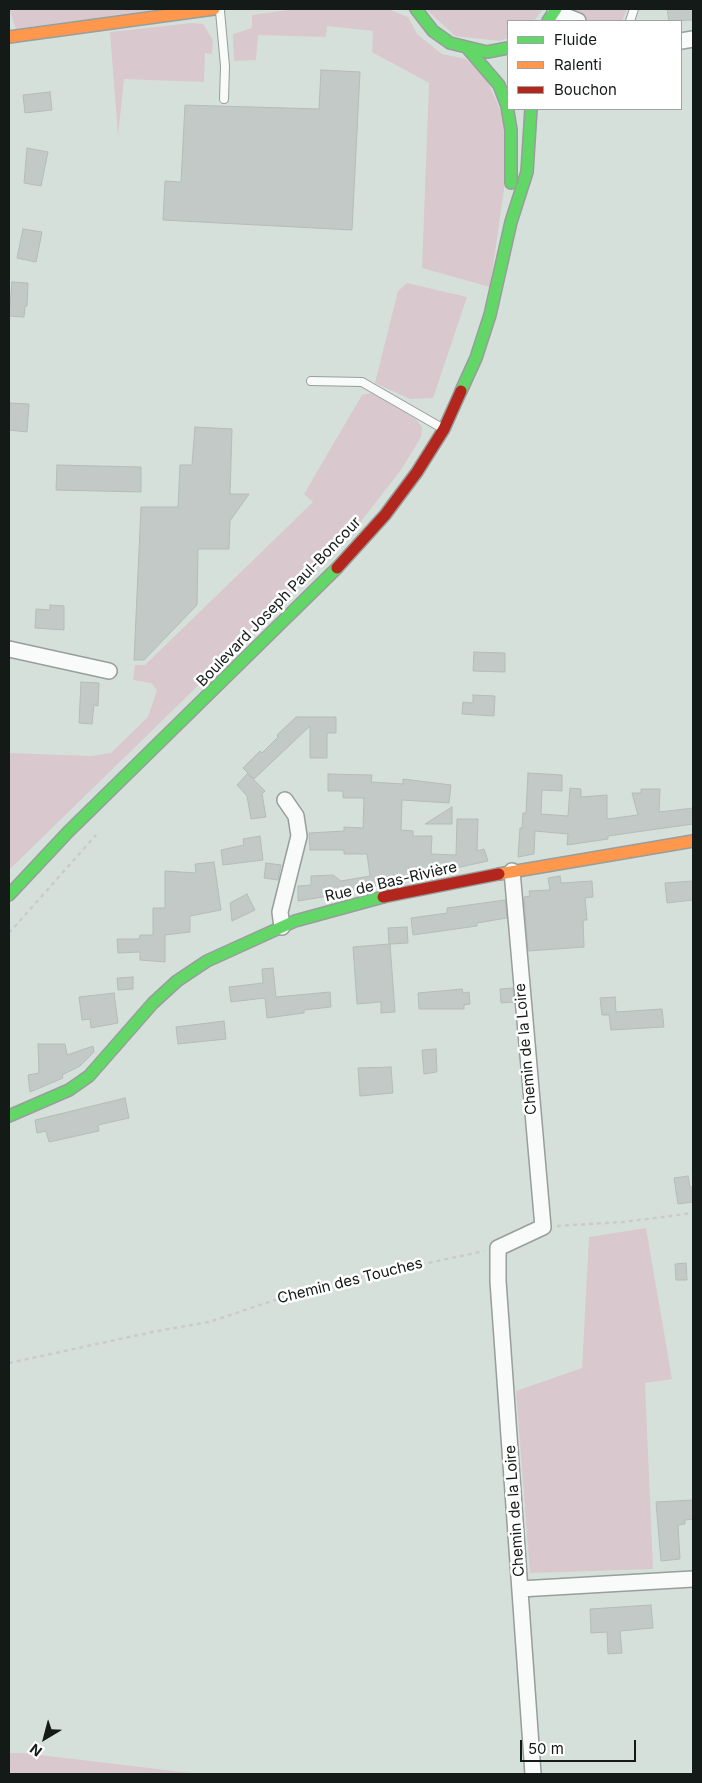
<!DOCTYPE html>
<html>
<head>
<meta charset="utf-8">
<style>
  body { margin:0 }
  #map { position:relative; width:702px; height:1783px; overflow:hidden; background:#d6e0db; font-family:Inter,sans-serif }
  canvas { display:block }
  .frame { position:absolute; inset:0; border:10px solid #141a17; pointer-events:none }
  .legend { position:absolute; left:507px; top:20px; width:175px; height:90px; box-sizing:border-box; background:#fff; border:1px solid #a1a3a2; margin:0; padding:6px 9px; list-style:none; font-size:15px; color:#141a17 }
  .legend li { display:flex; align-items:center; gap:10px; height:25px }
  .legend b { width:25px; border:1px solid #a1a3a2 }
  .north { position:absolute; left:20px; top:1713px; width:50px; height:50px; -webkit-text-stroke:4px #fff; paint-order:stroke; rotate:217deg; font-size:14px; font-weight:700; line-height:20px; text-align:center; color:#141a17 }
  .north::after { content:''; display:block; margin:auto; width:18px; height:22px; background:#141a17; clip-path:polygon(50% 0,100% 100%,50% 72%,0 100%) }
  .scale { position:absolute; left:520px; top:1740px; width:116px; height:22px; box-sizing:border-box; border:2px solid #141a17; border-top:0; padding-left:6px; font-size:15px; line-height:18px; white-space:nowrap; color:#141a17; -webkit-text-stroke:4px #fff; paint-order:stroke }
</style>
</head>
<body>
<div id="map">
<canvas width="702" height="1783"></canvas>
<div class="frame"></div>
<ul class="legend">
<li><b style="height:6px;background:#63d668"></b>Fluide</li>
<li><b style="height:6px;background:#ff974d"></b>Ralenti</li>
<li><b style="height:6px;background:#b3261e"></b>Bouchon</li>
</ul>
<div class="north">N</div>
<div class="scale">50 m</div>
</div>
<script>
const c = document.querySelector('canvas').getContext('2d');
c.lineJoin = 'round';
function paint(path, color) { c.fillStyle = color; c.fill(path, 'evenodd'); }
const poly = rows => new Path2D(rows.map(r => 'M' + r).join(''));
function strokePath(path, color, width, dash) { c.strokeStyle = color; c.lineWidth = width; c.lineCap = dash ? 'butt' : 'round'; c.setLineDash(dash || []); c.stroke(path); }
function write(font, color, halo, rows, align = 'center') {
  c.font = font + ' Inter,sans-serif'; c.lineWidth = 5; c.setLineDash([]); c.textBaseline = 'middle'; c.strokeStyle = halo; c.fillStyle = color; for (const [text, x, y, turn = 0] of rows) {
    c.save(); c.translate(x, y); c.rotate((+turn || 0) * Math.PI / 180); c.textAlign = isNaN(turn) ? turn : align; if (halo) c.strokeText(text, 0, 0); c.fillText(text, 0, 0); c.restore();
  }
}
const green = poly([
  [9,9,161,9,16,29],
  [295,9,388,9,408,17,417,34,442,54,466,59,487,80,504,119,504,189,490,287,422,268,429,83,372,52,373,31,327,26,326,37,258,35,256,60,234,61,233,34,252,28,252,15],
  [426,9,543,9,534,21,508,21,508,38,500,41,455,36],
  [573,9,627,9,622,21,591,21,580,16],
  [192,23,203,24,213,40,212,54,205,53,204,82,124,79,118,136,110,32],
  [407,283,467,297,433,398,410,399,375,383,398,291],
  [371,393,416,419,422,427,421,437,401,470,355,529,296,590,9,870,9,753,92,756,111,753,148,717,157,690,151,683,133,680,135,665,145,665,313,502,304,494,362,395],
  [646,1228,672,1379,645,1383,653,1569,530,1573,516,1391,582,1368,589,1237],
  [9,1753,23,1753,199,1774,9,1774]
]);
const building = poly([
  [667,9,693,9,693,20,669,21,667,9],
  [321,70,360,72,352,230,163,220,165,181,181,182,185,105,319,109,321,70],
  [50,92,52,110,25,113,23,95,50,92],
  [27,148,48,152,41,186,24,183,27,148],
  [23,229,42,232,36,262,17,258,23,229],
  [12,282,28,283,27,306,25,306,24,317,9,316,12,282],
  [10,403,29,404,27,432,9,430,10,403],
  [195,427,232,429,230,494,249,494,230,521,229,549,198,549,197,605,144,660,134,660,141,507,178,507,180,465,192,465,195,427],
  [57,465,141,467,141,492,56,490,57,465],
  [50,605,64,606,64,630,35,628,36,609,50,610,50,605],
  [474,652,505,653,505,672,473,671,474,652],
  [81,682,99,683,98,706,94,705,92,724,79,723,81,682],
  [473,695,495,696,494,716,462,714,463,702,473,703,473,695],
  [296,717,336,717,336,733,327,733,327,758,310,758,310,726,254,779,248,774,265,791,262,794,266,817,251,819,247,796,237,785,248,773,243,768,260,751,262,753,278,737,277,735,296,717],
  [528,773,562,775,562,791,542,790,541,814,568,816,570,788,581,789,581,797,607,795,607,819,638,815,632,793,641,793,641,789,660,789,659,812,693,808,693,824,608,836,608,839,567,845,568,834,535,831,534,854,518,857,520,828,522,828,523,813,526,813,528,773],
  [328,774,372,775,371,782,403,784,403,779,451,785,449,803,402,800,401,830,413,831,413,836,432,836,431,854,456,855,457,819,478,819,477,851,484,849,488,861,414,877,396,878,397,881,335,895,298,901,298,886,311,885,311,876,333,875,341,881,370,876,367,854,344,854,344,850,310,850,309,833,344,831,344,827,363,828,364,798,343,798,343,791,328,791,328,774],
  [452,807,452,824,425,824,452,807],
  [260,836,263,860,223,865,221,850,244,845,243,839,260,836],
  [214,862,221,910,190,916,190,932,165,935,165,962,140,960,140,952,118,953,117,939,139,939,140,935,153,935,153,908,165,908,165,871,196,873,195,864,214,862],
  [266,863,281,865,278,880,264,878,266,863],
  [560,876,561,883,592,881,593,897,585,898,587,920,583,920,584,947,528,951,524,897,530,896,529,891,550,890,548,878,560,876],
  [693,881,693,900,667,903,665,883,693,881],
  [247,894,255,910,232,921,230,903,247,894],
  [505,900,507,918,477,923,477,926,413,935,411,918,447,913,447,908,505,900],
  [407,927,408,943,390,944,395,1012,381,1013,381,1002,357,1004,353,947,389,944,388,928,407,927],
  [273,968,276,997,330,992,331,1007,304,1010,304,1013,267,1018,265,998,231,1002,229,987,263,983,262,969,273,968],
  [133,977,133,989,118,990,117,978,133,977],
  [513,988,514,1002,501,1003,500,989,513,988],
  [462,989,463,993,469,992,470,1004,464,1005,464,1009,419,1009,418,993,462,989],
  [114,993,118,1023,91,1028,90,1019,82,1020,79,997,114,993],
  [615,997,616,1012,662,1009,664,1027,611,1030,609,1015,602,1015,600,998,615,997],
  [224,1021,226,1039,178,1044,176,1027,224,1021],
  [38,1044,65,1044,67,1055,93,1046,94,1052,80,1066,62,1075,63,1078,30,1092,28,1075,39,1073,38,1044],
  [436,1049,437,1072,424,1074,422,1050,436,1049],
  [391,1067,393,1093,360,1096,358,1068,391,1067],
  [125,1098,129,1118,98,1125,99,1131,49,1142,46,1131,37,1133,35,1120,125,1098],
  [688,1176,690,1187,693,1187,693,1202,678,1204,674,1178,688,1176],
  [686,1263,687,1280,676,1280,675,1264,686,1263],
  [693,1500,693,1519,685,1520,685,1524,678,1525,680,1559,661,1561,656,1502,693,1500],
  [651,1605,653,1628,620,1631,622,1653,608,1654,607,1632,591,1633,590,1609,651,1605]
]);
const path = poly([
  [9,933,96,835],
  [557,1226,623,1222,693,1213],
  [9,1363,157,1331,209,1322,308,1289,484,1251]
]);
const lane = poly([
  [220,11,225,66,224,99],
  [630,21,634,9],
  [311,381,362,382,442,428]
]);
const street = poly([
  [555,12,578,21],
  [681,41,693,39],
  [9,649,109,671],
  [512,871,543,1227,498,1248,498,1281,533,1774],
  [282,927,280,912,299,836,296,816,285,800],
  [520,1589,693,1579]
]);
const fast = poly([
  [416,9,433,31,450,43,487,52,508,48],
  [548,21,556,9],
  [468,49,499,85,507,106,511,130,511,183],
  [461,391,476,358,490,315,511,222,527,172,531,109],
  [9,895,68,832,337,568],
  [9,1116,69,1090,89,1076,153,1003,177,981,207,961,295,921,383,897]
]);
const slow = poly([
  [9,37,214,9],
  [499,874,693,841]
]);
const jam = poly([
  [337,568,385,515,417,472,444,429,461,391],
  [383,897,499,874]
]);
const streetNames = [
  ["Boulevard Joseph Paul-Boncour",279,602,-46],
  ["Rue de Bas-Rivière",391,882,-13],
  ["Chemin de la Loire",526,1049,-95],
  ["Chemin des Touches",350,1281,-14],
  ["Chemin de la Loire",515,1511,-94]
];
paint(green, '#d9c8ce');
paint(building, '#c2c9c6');
strokePath(building, '#b4bcb8', 1);
strokePath(lane, '#979e9b', 10);
strokePath(street, '#979e9b', 18);
strokePath(fast, '#979e9b', 14);
strokePath(slow, '#979e9b', 14);
strokePath(jam, '#979e9b', 14);
strokePath(path, '#cacccc', 2.5, [4, 4]);
strokePath(lane, '#f9fafa', 8);
strokePath(street, '#f9fafa', 15);
strokePath(fast, '#63d668', 11);
strokePath(slow, '#ff974d', 11);
strokePath(jam, '#b3261e', 11);
write('15px', '#141a17', '#fff', streetNames);
</script>
</body>
</html>
